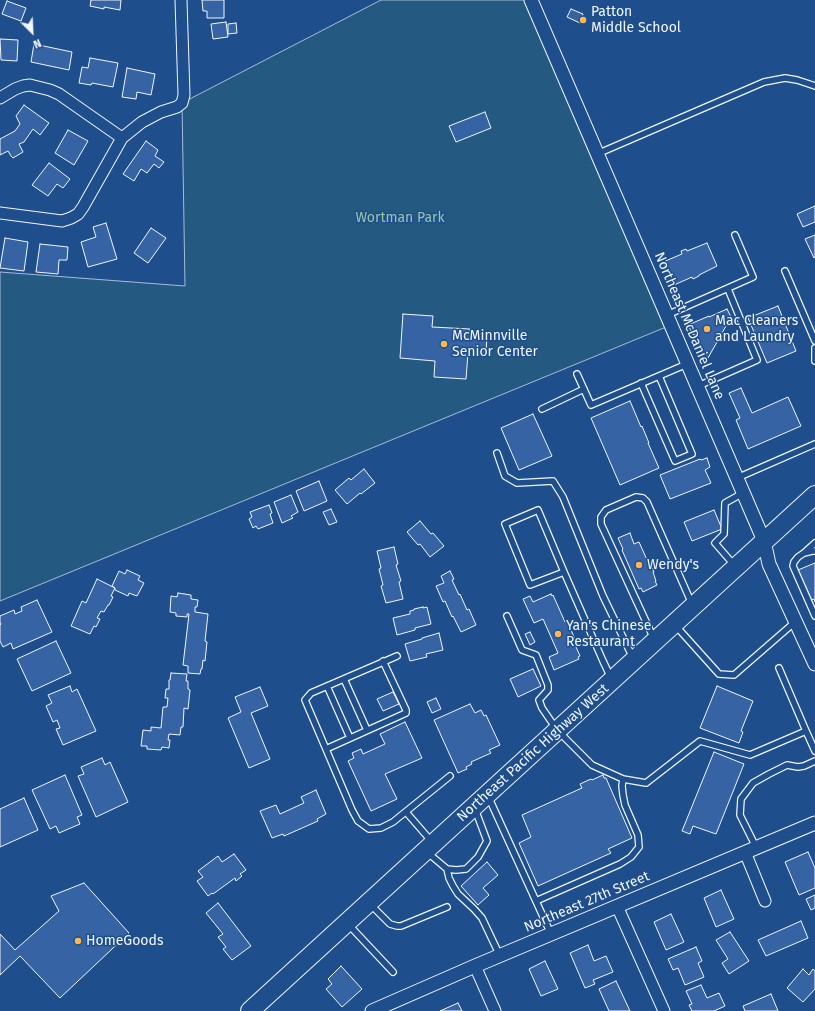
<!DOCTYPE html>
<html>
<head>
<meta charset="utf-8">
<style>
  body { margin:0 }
  #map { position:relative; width:815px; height:1011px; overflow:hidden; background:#1f4e8c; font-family:"Fira Sans",sans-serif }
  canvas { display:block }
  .north { position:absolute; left:12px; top:12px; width:40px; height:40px; -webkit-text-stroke:3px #1f4e8c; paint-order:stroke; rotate:156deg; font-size:11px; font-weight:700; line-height:16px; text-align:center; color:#f2f6ff }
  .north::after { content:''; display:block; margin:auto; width:14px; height:18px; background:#f2f6ff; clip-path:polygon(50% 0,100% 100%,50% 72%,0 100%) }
</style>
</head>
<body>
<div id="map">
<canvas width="815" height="1011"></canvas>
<div class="north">N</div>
</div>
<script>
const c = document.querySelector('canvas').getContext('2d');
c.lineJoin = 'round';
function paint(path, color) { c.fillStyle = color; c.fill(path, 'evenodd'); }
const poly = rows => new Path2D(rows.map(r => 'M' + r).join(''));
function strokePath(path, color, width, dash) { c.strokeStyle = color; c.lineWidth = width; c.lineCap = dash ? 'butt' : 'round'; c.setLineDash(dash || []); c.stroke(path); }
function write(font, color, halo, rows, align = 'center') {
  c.font = font + ' "Fira Sans",sans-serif'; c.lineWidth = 3; c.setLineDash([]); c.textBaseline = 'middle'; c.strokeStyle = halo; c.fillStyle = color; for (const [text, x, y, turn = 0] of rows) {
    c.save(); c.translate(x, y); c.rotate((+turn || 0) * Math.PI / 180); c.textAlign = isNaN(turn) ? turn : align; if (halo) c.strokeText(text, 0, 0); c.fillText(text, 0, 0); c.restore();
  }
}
const green = poly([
  [381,0,531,0,671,325,0,601,0,272,185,286,182,103,381,0]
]);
const building = poly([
  [91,0,121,0,120,10,104,7,104,9,90,6,91,0],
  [202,0,224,0,224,18,207,18,207,11,203,11,202,0],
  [7,1,26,8,21,21,2,14,7,1],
  [571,9,583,14,580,23,567,17,571,9],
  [226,22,228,37,213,39,211,24,226,22],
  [236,23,237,33,228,34,228,24,236,23],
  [0,39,18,40,17,61,1,60,0,39],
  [34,44,72,52,69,70,31,62,34,44],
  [90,58,118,63,113,87,92,83,91,85,79,83,82,67,88,68,90,58],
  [127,68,155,74,151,95,137,92,136,99,122,97,127,68],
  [24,105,49,123,40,135,33,129,24,142,19,144,23,152,13,158,11,156,8,151,0,155,0,139,15,131,20,124,16,116,24,105],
  [485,112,491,128,456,142,449,126,485,112],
  [68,130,88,141,74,165,55,153,68,130],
  [146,141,158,150,155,156,164,162,159,168,154,164,147,173,141,169,134,181,123,174,146,141],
  [49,163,70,179,63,188,57,184,48,196,32,185,49,163],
  [815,206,815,222,803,227,797,214,815,206],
  [106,223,117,259,88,267,81,242,96,237,93,227,106,223],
  [151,228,166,238,148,263,134,253,151,228],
  [815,235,815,257,814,258,805,239,815,235],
  [5,238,28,242,24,271,0,268,5,238],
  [707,243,717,266,699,275,699,276,693,279,692,277,674,285,663,262,682,254,681,251,686,249,687,251,707,243],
  [40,244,68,247,67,260,59,260,58,274,36,272,40,244],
  [778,306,796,351,767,363,748,318,778,306],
  [727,309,731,317,708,358,705,359,695,334,693,335,688,325,709,316,709,317,727,309],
  [403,314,433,316,432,327,470,329,470,333,487,334,486,355,468,353,466,379,434,377,435,361,400,358,403,314],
  [741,388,752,413,788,397,801,426,748,449,736,420,740,418,729,393,741,388],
  [630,401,641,427,642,426,649,443,648,443,659,468,620,485,591,418,630,401],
  [533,414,552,456,519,470,501,428,533,414],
  [707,458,710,467,705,470,711,483,670,499,660,475,700,459,701,460,707,458],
  [364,469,375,483,361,494,360,493,347,504,335,490,349,478,351,480,364,469],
  [319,481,327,501,304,511,296,491,319,481],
  [291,495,298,512,291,516,293,518,282,523,274,502,291,495],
  [269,505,272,513,270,514,273,523,258,529,256,526,253,528,249,519,252,517,250,512,269,505],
  [331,509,337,522,329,525,323,512,331,509],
  [714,510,722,529,692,541,684,522,714,510],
  [420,521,431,534,433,533,444,546,430,557,420,544,418,545,407,532,420,521],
  [630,533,634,544,639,542,648,562,650,562,654,572,653,572,656,581,655,581,657,585,643,592,641,588,639,589,622,550,623,549,618,538,630,533],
  [394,547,398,564,396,565,401,581,399,582,403,599,386,603,381,586,383,585,379,569,381,568,377,551,394,547],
  [815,563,815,602,814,599,811,600,798,570,815,563],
  [127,570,140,576,138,580,144,583,137,596,129,593,128,596,115,590,115,588,112,586,119,571,125,574,127,570],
  [450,571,454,579,452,580,459,595,460,594,467,610,469,609,476,625,461,632,453,616,452,617,445,601,443,602,436,586,444,583,441,576,450,571],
  [97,579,115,588,111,596,113,597,109,605,108,605,104,612,101,611,97,618,100,619,96,627,94,626,90,634,71,626,82,601,86,603,97,579],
  [178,593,191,595,191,599,198,600,197,607,195,607,195,612,208,614,205,641,207,642,205,661,203,660,202,669,201,669,200,674,188,673,188,666,183,665,189,614,187,614,187,617,176,616,176,613,170,612,171,596,177,597,178,593],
  [551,594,552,596,553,595,565,622,567,621,575,639,573,640,580,656,578,657,579,659,554,670,549,657,558,653,543,619,534,623,523,599,530,596,533,602,551,594],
  [37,600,52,632,13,649,11,643,3,647,0,641,0,625,1,624,0,622,0,616,14,610,15,614,22,611,21,607,37,600],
  [423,607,423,608,427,607,431,624,415,628,415,630,397,635,393,618,410,614,410,611,414,610,414,609,423,607],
  [530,632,535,642,530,645,525,634,530,632],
  [439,633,443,650,426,654,427,657,410,661,405,644,422,639,422,638,439,633],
  [56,641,71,673,32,691,17,659,56,641],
  [533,669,541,686,518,697,510,679,533,669],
  [171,673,187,674,186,681,188,681,188,689,190,690,188,709,184,708,183,727,181,727,180,735,169,734,168,740,170,740,169,748,162,747,161,750,147,749,147,746,141,746,143,730,151,731,151,727,161,728,163,707,167,707,168,698,165,698,166,689,169,689,169,680,170,680,171,673],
  [70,686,72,692,77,689,96,731,63,745,56,729,60,728,57,720,53,722,46,706,52,703,48,695,70,686],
  [717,686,753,701,741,731,743,732,739,743,700,728,717,686],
  [260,687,268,706,251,713,270,759,249,768,228,718,241,712,235,697,260,687],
  [393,692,399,704,383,711,377,699,393,692],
  [436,698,441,709,432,713,427,702,436,698],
  [470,704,475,713,481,710,484,716,486,715,500,745,489,750,491,753,471,762,472,764,466,767,467,769,458,773,434,720,470,704],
  [405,722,422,758,385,774,397,799,371,811,348,761,354,758,352,753,361,749,363,754,385,744,380,734,405,722],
  [714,752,744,764,716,834,693,826,690,834,682,831,714,752],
  [102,758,105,765,110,762,128,802,96,817,78,776,84,774,81,767,102,758],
  [65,775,82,815,77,817,80,824,59,833,56,826,50,829,32,790,65,775],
  [603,775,604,778,606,778,632,838,608,849,611,853,538,886,519,843,531,837,522,815,582,788,580,784,591,779,592,780,603,775],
  [316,790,326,814,317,819,318,821,284,836,283,834,272,838,260,811,276,805,280,814,304,803,301,797,316,790],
  [24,798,38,830,0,847,0,809,24,798],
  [808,852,815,868,815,888,799,895,785,862,808,852],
  [234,854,246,870,240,874,242,876,236,881,235,878,213,894,212,893,208,896,197,881,203,877,198,871,218,856,222,862,234,854],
  [487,862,498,875,483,888,489,895,478,905,461,886,487,862],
  [84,883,129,933,60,998,20,956,0,975,0,934,15,950,59,911,51,896,84,883],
  [721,890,734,919,716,927,704,898,721,890],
  [815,895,815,908,811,910,806,899,815,895],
  [218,903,251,946,232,960,223,949,226,947,218,937,223,934,206,913,218,903],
  [671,914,684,942,666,950,654,922,671,914],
  [801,921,808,938,766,956,758,940,801,921],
  [730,932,749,961,729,974,722,963,728,959,716,940,730,932],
  [588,945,594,961,606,956,613,972,593,980,595,984,585,988,570,953,588,945],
  [696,947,702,961,698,963,704,977,685,985,678,968,673,970,668,959,696,947],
  [545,961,558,989,541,996,529,969,545,961],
  [341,966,362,989,342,1007,326,989,332,984,328,979,341,966],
  [803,969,809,975,813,969,815,971,815,989,803,1002,787,988,803,969],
  [616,981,630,1011,609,1011,599,989,616,981],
  [701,985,707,998,719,993,725,1006,714,1011,692,1011,689,1005,692,1004,686,991,701,985],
  [771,994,778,1011,745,1011,743,1006,771,994],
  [458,1003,462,1011,440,1011,458,1003]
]);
const service = poly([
  [597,154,764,82,785,78,797,80,815,86],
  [785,271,815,341],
  [667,315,753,277,735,235],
  [815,348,815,361],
  [577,374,591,405,687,364],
  [641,383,675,461,692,454,659,376],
  [698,386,757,360,728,289],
  [542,409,584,389],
  [497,453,505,476,517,483,553,481,563,497,603,596,633,658],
  [737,478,815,444],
  [815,543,804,553,798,557,794,562,793,566,815,616],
  [804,553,812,551,815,551],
  [735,566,715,543,724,534,725,503,743,493],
  [564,572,530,585,505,524,538,510,564,572,603,661,611,678],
  [507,616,522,650,536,655,548,685,548,690,539,700,542,708,557,730,592,765,623,779,646,783,700,741,750,755,806,731,779,668],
  [675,625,719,674,734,675,795,622],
  [654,639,601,524,601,517,606,510,636,497,643,498,647,502,692,604],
  [397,656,311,693,305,700,352,810,358,821,369,829,381,828,393,822,450,776],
  [344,679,367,730],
  [327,686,350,738],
  [806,731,815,751],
  [326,749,406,713,406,710,383,661],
  [488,796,551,934],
  [406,812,432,842],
  [756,847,740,815,741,799,753,783,769,774,787,765,798,767,804,766,815,761],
  [428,853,447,869,456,870,466,869,478,857,487,841,475,809],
  [447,869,449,878,453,886,458,894,474,909,482,918,500,956],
  [536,901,620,864,631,857,639,847,638,835,625,805,623,795,622,786,623,779],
  [370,904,390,924,397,926,401,926,447,907],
  [348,924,393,972]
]);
const minor = poly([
  [0,98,15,89,23,86,30,85,50,90,59,94,122,138],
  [0,213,62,221,71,218,78,214,83,207,122,138,142,122,161,112,177,107,182,103,184,95,181,0],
  [745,852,765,901],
  [617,906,664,1011],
  [475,966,495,1011]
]);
const tertiary = poly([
  [531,0,764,541,769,564,815,664],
  [372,1011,475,966,815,823]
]);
const trunk = poly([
  [250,1011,815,495]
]);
const markers = [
  [583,20,4,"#ffb74d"],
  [707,329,4,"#ffb74d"],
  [444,344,4,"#ffb74d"],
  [639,565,4,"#ffb74d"],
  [558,634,4,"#ffb74d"],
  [78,941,4,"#ffb74d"]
];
const poiNames = [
  ["Patton",591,12],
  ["Middle School",591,28],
  ["Mac Cleaners",715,321],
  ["and Laundry",715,337],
  ["McMinnville",452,336],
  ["Senior Center",452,352],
  ["Wendy's",647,565],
  ["Yan's Chinese",566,626],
  ["Restaurant",566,642],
  ["HomeGoods",86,941]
];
const parkNames = [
  ["Wortman Park",400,218]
];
const streetNames = [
  ["Northeast McDaniel Lane",689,326,67],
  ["Northeast Pacific Highway West",533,753,-42],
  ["Northeast 27th Street",587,902,-23]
];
paint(green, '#245a82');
strokePath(green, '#a8bbd7', 1);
paint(building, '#3563a3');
strokePath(building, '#f2f6ff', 1);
strokePath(service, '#f2f6ff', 8);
strokePath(minor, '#f2f6ff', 13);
strokePath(tertiary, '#f2f6ff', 15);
strokePath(trunk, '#f2f6ff', 20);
strokePath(service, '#1f4e8c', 5.5);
strokePath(minor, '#1f4e8c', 11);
strokePath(tertiary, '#1f4e8c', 13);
strokePath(trunk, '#1f4e8c', 18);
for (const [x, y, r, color] of markers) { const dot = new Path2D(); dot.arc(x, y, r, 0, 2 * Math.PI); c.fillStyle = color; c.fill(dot); strokePath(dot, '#1f4e8c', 1.5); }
write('14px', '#f2f6ff', '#1f4e8c', poiNames, 'left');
write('14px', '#97c8a6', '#1f4e8c', parkNames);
write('14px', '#f2f6ff', '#1f4e8c', streetNames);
</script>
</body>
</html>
